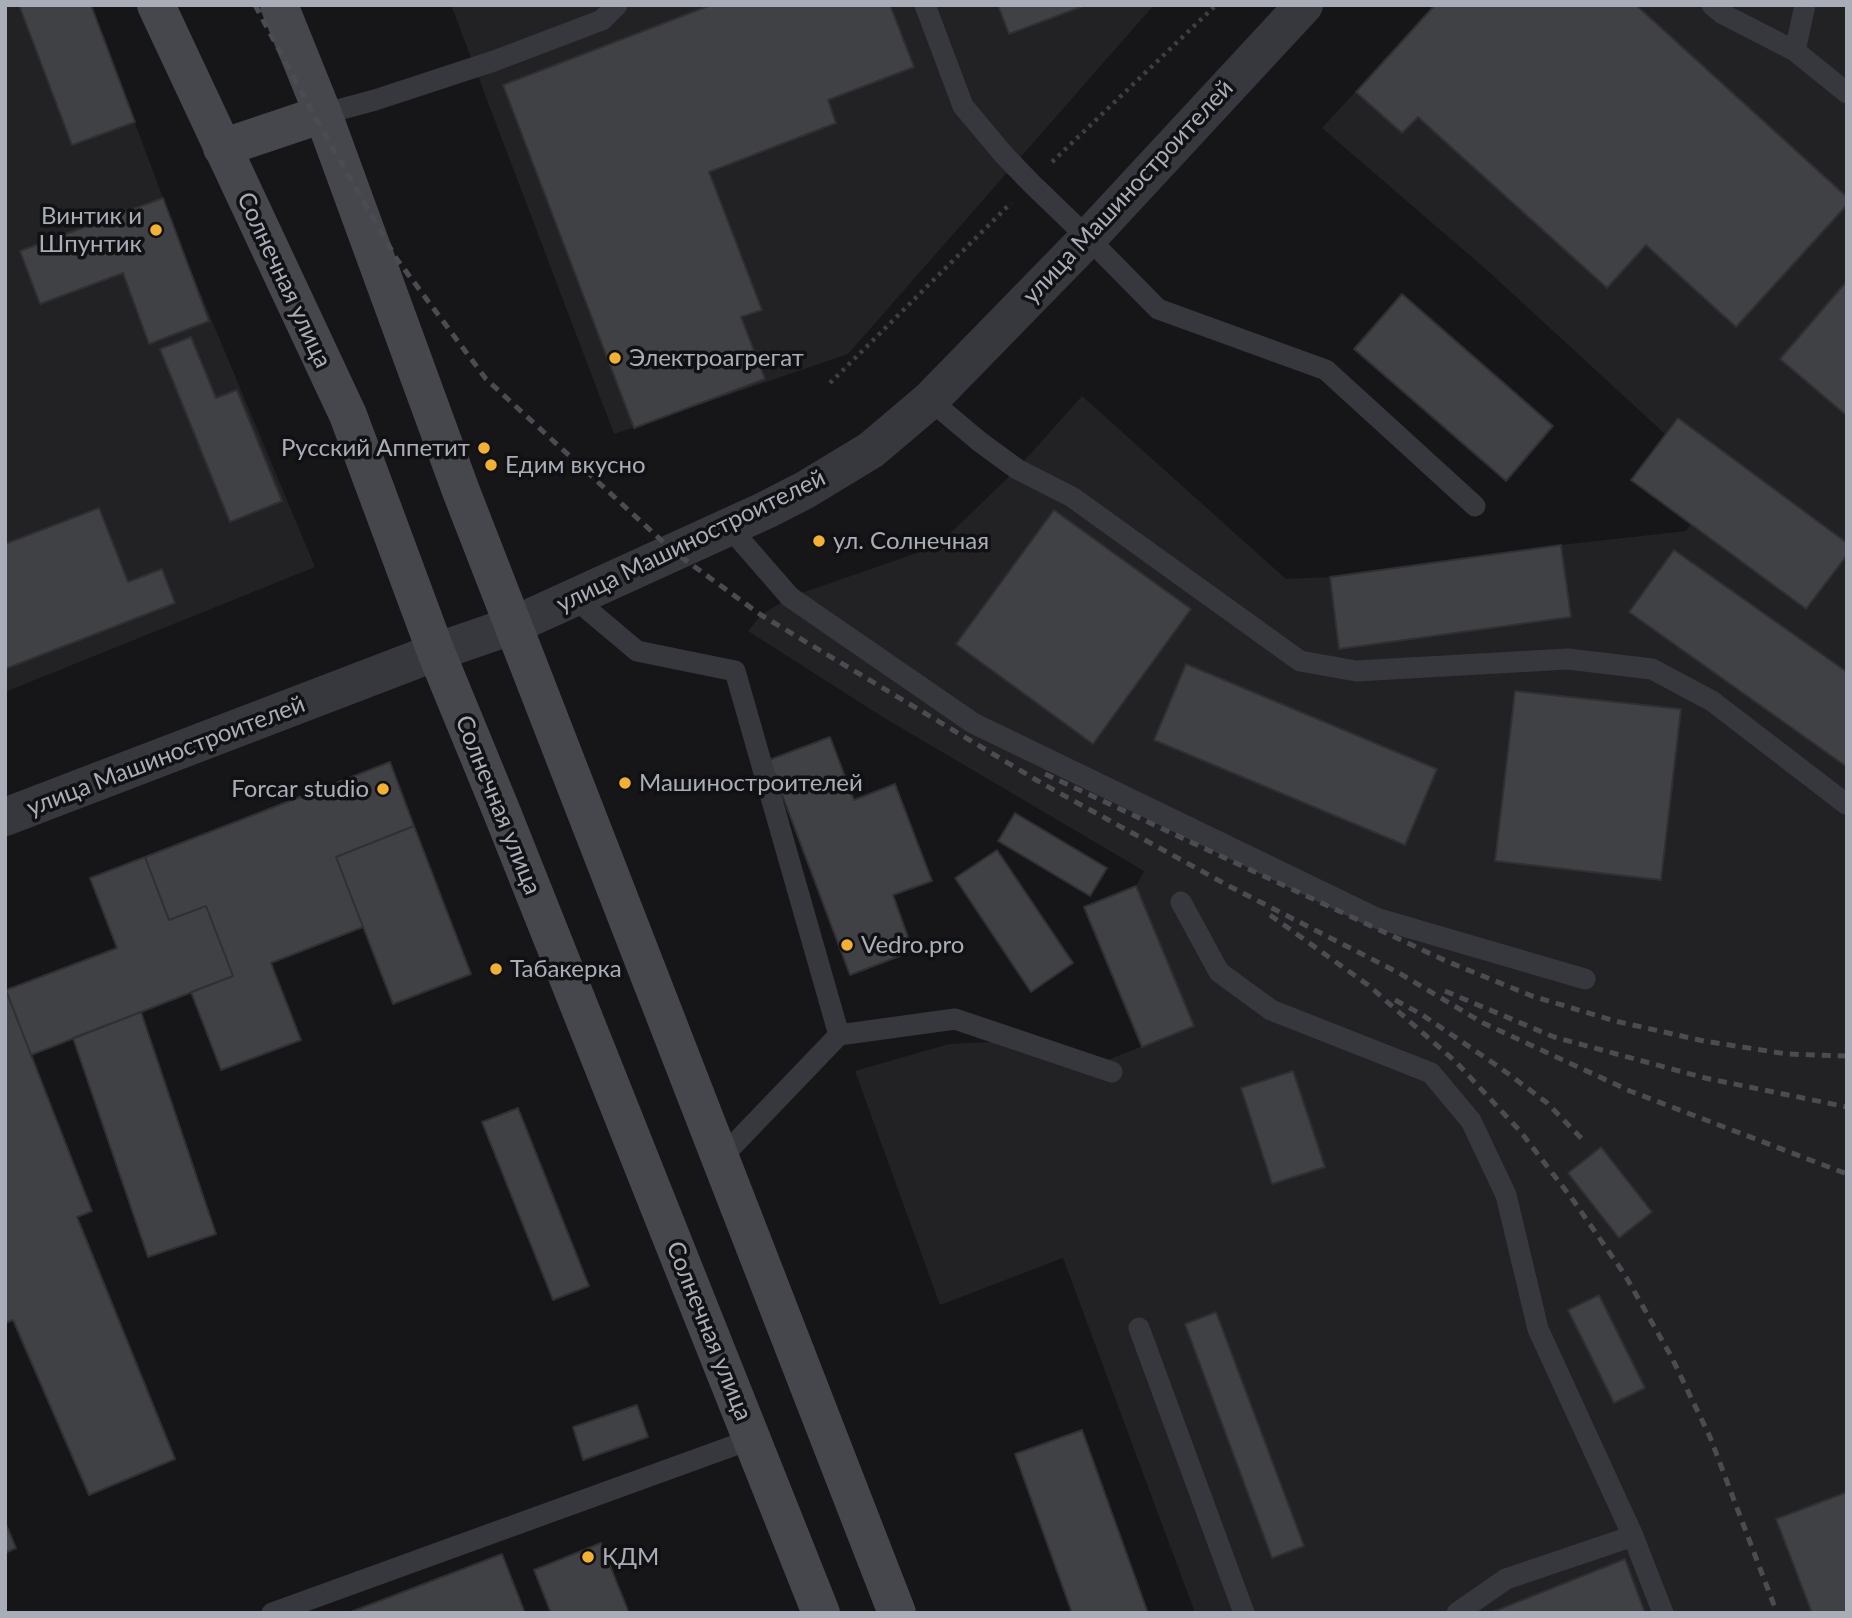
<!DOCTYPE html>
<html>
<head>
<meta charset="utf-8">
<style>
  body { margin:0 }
  #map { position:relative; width:1852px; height:1618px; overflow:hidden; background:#161618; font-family:Lato,sans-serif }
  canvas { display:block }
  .frame { position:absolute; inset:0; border:7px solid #a8adb8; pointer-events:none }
</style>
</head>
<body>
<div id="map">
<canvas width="1852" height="1618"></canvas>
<div class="frame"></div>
</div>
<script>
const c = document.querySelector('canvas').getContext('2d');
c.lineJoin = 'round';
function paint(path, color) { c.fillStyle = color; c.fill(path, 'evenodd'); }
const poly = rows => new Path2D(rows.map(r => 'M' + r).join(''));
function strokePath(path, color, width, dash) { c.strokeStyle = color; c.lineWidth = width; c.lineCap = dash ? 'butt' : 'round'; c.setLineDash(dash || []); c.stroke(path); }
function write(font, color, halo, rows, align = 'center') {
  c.font = font + ' Lato,sans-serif'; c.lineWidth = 7; c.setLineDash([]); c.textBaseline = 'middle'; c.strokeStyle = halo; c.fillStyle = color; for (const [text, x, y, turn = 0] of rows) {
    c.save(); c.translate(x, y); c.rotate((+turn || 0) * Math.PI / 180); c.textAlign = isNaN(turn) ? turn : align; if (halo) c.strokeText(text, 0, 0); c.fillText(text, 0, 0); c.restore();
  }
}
const built = poly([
  [5,5,91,5,163,198,161,199,315,567,5,692],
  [451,5,1154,5,848,354,614,434],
  [1435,5,1847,5,1847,1613,1195,1613,1063,1258,940,1305,855,1071,949,1044,1046,1039,1092,1066,1194,1026,1136,886,1144,871,881,716,748,631,761,615,790,597,937,546,1017,469,1082,396,1286,579,1330,577,1561,545,1686,531,1691,524,1631,480,1665,434,1488,271,1322,128]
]);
const building = poly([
  [19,5,91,5,135,122,72,145,19,5],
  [711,5,890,5,914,67,828,100,836,123,709,172,762,310,741,317,765,379,634,428,503,85,711,5],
  [998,5,1086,5,1009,34,998,5],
  [1435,5,1636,5,1847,197,1847,205,1736,327,1646,245,1607,288,1418,117,1402,133,1356,92,1435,5],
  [163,198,209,321,149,344,123,273,40,304,20,251,163,198],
  [1847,281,1847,416,1780,359,1847,281],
  [1402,294,1553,426,1506,481,1354,349,1402,294],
  [191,337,216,398,237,390,282,501,230,522,160,349,191,337],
  [1678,418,1847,543,1847,555,1806,609,1631,480,1678,418],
  [99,508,128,582,162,569,175,603,5,669,5,544,99,508],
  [1054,510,1191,609,1093,744,956,644,1054,510],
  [1561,545,1571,617,1339,649,1330,577,1561,545],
  [1674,550,1847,672,1847,767,1629,612,1674,550],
  [1186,664,1437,769,1405,845,1154,740,1186,664],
  [1515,691,1681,709,1661,880,1495,861,1515,691],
  [830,737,854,800,895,784,932,881,893,895,913,951,850,975,769,760,830,737],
  [390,762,414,826,336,857,363,927,271,963,301,1040,221,1070,191,992,233,976,206,906,169,920,145,857,390,762],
  [1015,813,1107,868,1090,896,998,841,1015,813],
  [414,826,471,974,393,1004,336,857,414,826],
  [997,850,1073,963,1031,992,955,878,997,850],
  [145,857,169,920,206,906,233,976,31,1055,6,990,117,948,90,878,145,857],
  [1136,886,1194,1026,1142,1047,1084,907,1136,886],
  [5,988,92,1211,77,1217,175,1459,89,1495,13,1320,5,1323,5,988],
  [141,1012,216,1234,148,1257,73,1038,141,1012],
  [1293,1071,1325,1167,1272,1184,1241,1088,1293,1071],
  [518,1108,589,1286,553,1300,482,1122,518,1108],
  [1601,1147,1652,1212,1619,1238,1568,1173,1601,1147],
  [1599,1295,1645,1388,1614,1403,1568,1310,1599,1295],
  [1216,1312,1304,1546,1272,1558,1185,1324,1216,1312],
  [637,1405,648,1437,583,1460,573,1427,637,1405],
  [1082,1430,1148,1613,1072,1613,1015,1454,1082,1430],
  [1847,1492,1847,1613,1812,1613,1776,1519,1847,1492],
  [5,1522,16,1548,5,1553,5,1522],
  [601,1543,629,1613,551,1613,534,1570,601,1543],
  [502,1554,525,1613,348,1613,502,1554],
  [1625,1559,1645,1613,1490,1613,1625,1559]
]);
const path = poly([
  [1052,162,1216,5],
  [830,383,1011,203]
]);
const service = poly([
  [925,5,963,106,1004,155,1031,183,1088,238,1158,309,1326,370,1475,506],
  [1712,5,1723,14,1795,51,1847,93],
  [1795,51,1805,5],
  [323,114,375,100,494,61,602,20,617,5],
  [930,400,980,442,1017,469,1072,497,1300,661,1356,671,1568,659,1652,669,1712,701,1846,804],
  [729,527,790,597,973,723,1376,918,1585,979],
  [574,598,637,651,735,671,839,1035],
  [1181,902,1219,972,1271,1010,1431,1073,1471,1121,1506,1195,1538,1329,1633,1536,1663,1613],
  [720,1159,839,1035,955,1019,1112,1072],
  [1139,1328,1244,1613],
  [272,1613,752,1439],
  [1457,1613,1506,1579,1633,1536]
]);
const minor = poly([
  [5,817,436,652]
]);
const tertiary = poly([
  [436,652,514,625,766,510,805,490,871,450,930,400,1088,238,1304,5]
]);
const secondary = poly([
  [156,5,348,415,436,652,501,810,821,1613],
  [279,5,323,114,461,491,897,1613],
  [222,148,323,114]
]);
const rail = poly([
  [255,5,315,117,396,258,486,379,673,551,761,615,1043,784,1227,885,1399,973,1483,1023,1630,1091,1847,1174],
  [1045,774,1446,961,1532,996,1615,1021,1704,1041,1787,1054,1847,1056],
  [1270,915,1368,985,1456,1062,1520,1131,1573,1200,1625,1275,1671,1356,1710,1437,1777,1613],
  [1445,991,1554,1037,1705,1078,1847,1107],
  [1395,1000,1421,1014,1499,1067,1546,1102,1585,1142]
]);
const markers = [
  [156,230,7,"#f2b134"],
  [615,358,7,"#f2b134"],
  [484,448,7,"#f2b134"],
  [491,465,7,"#f2b134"],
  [819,541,7,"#f2b134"],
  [625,783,7,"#f2b134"],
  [383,789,7,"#f2b134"],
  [847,945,7,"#f2b134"],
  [496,969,7,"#f2b134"],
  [588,1557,7,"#f2b134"]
];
const streetNames = [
  ["улица Машиностроителей",1128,192,-47],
  ["Солнечная улица",284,280,65],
  ["улица Машиностроителей",691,541,-26],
  ["улица Машиностроителей",166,756,-21],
  ["Солнечная улица",498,805,68],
  ["Солнечная улица",709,1331,68]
];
const poiNames = [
  ["Винтик и",142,216,"right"],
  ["Шпунтик",142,244,"right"],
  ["Электроагрегат",629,358],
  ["Русский Аппетит",470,448,"right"],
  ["Едим вкусно",505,465],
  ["ул. Солнечная",833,541],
  ["Машиностроителей",639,783],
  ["Forcar studio",369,789,"right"],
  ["Vedro.pro",861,945],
  ["Табакерка",510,969],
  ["КДМ",602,1557]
];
paint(built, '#222225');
paint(building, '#404145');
strokePath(building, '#303034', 2);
strokePath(path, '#3d3f44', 4.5, [3.5, 5]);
strokePath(service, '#37383d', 21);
strokePath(minor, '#37383d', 38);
strokePath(tertiary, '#37383d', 38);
strokePath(secondary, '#45474d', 38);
strokePath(rail, '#4a4c52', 5, [9, 7]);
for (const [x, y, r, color] of markers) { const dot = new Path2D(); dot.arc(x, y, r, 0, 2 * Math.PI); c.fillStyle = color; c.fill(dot); strokePath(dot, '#111113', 2.5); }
write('24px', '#a8adb8', '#111113', streetNames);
write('24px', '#a8adb8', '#111113', poiNames, 'left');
</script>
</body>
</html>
